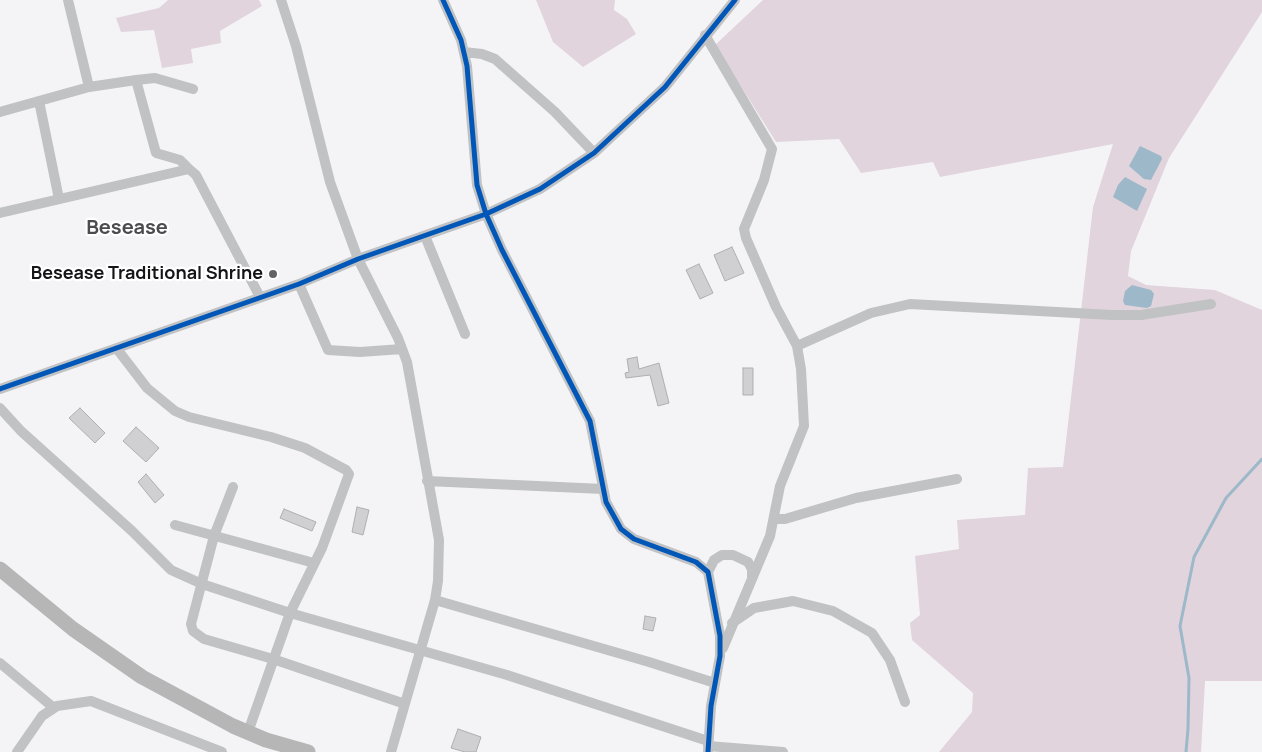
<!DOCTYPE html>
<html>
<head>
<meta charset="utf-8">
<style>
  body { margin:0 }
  canvas { display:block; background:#f4f4f7 }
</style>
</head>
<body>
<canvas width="1262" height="752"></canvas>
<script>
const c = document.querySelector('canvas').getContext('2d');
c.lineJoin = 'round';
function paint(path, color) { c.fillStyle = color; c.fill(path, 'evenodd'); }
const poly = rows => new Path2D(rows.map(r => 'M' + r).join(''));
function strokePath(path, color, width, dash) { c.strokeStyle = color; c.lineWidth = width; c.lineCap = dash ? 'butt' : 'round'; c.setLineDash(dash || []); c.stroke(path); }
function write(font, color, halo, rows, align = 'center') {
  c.font = font + ' Manrope,sans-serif'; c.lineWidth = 4.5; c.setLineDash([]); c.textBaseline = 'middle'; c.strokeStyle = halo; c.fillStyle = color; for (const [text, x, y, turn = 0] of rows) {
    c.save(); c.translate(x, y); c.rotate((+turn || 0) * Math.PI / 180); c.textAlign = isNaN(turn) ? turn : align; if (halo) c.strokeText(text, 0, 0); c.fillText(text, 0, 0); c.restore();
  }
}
const green = poly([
  [168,0,259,0,262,6,220,31,221,43,191,49,193,63,162,68,154,30,121,32,116,18,159,8],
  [536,0,615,0,614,10,627,19,636,34,583,67,553,42],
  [763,0,1262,0,1262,12,1169,158,1131,251,1128,276,1146,285,1215,290,1262,310,1262,681,1205,681,1201,752,939,752,972,712,973,693,912,640,910,623,920,615,915,556,959,549,957,520,1025,515,1028,468,1063,467,1093,207,1113,144,940,177,933,162,861,173,839,139,776,142,715,45]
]);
const water = poly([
  [1140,146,1161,156,1162,159,1151,180,1144,179,1129,166],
  [1125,177,1147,189,1137,211,1113,197,1118,185],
  [1132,285,1151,290,1154,294,1151,306,1147,308,1125,305,1123,301,1125,291]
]);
const stream = poly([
  [1186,752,1188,729,1189,678,1180,626,1194,557,1226,498,1262,459]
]);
const building = poly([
  [732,247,744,273,725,281,714,255,732,247],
  [699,264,713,293,700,299,686,270,699,264],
  [637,357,639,369,659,363,669,403,658,406,650,375,626,378,625,373,629,372,627,359,637,357],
  [743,368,753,368,753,395,743,395,743,368],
  [80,408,105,433,95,443,69,418,80,408],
  [136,427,159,448,146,462,123,441,136,427],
  [146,474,164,495,155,503,138,482,146,474],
  [357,507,369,510,363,535,352,532,357,507],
  [284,509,316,522,312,531,280,518,284,509],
  [645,616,656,618,653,631,643,629,645,616],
  [458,729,481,737,476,752,465,752,451,748,458,729]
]);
const minor = poly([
  [68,0,89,87],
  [281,0,296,46,330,182,358,259,398,338,407,362,439,540,438,581,435,600,391,752],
  [443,0,461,40,467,66,477,185,486,214,502,250,590,421,606,502,621,529,634,539,696,562,708,572,720,636,720,656,711,706,708,752],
  [705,35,772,149,764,180,744,229,746,238,776,307,797,346],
  [464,52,482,54,495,59,555,112,594,153],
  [136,80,156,153,180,160,189,169],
  [39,101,59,199],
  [0,112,89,87,136,80,155,78,193,89],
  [0,213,189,169,196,175,260,297],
  [425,236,465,334],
  [299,284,328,350,360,352,402,349],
  [117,349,147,388,175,411,189,417,271,437,305,448,346,470,349,474,322,548,290,613,248,732],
  [0,389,299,284,358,259,486,214,540,189,594,153,665,87,735,0],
  [0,408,21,431,132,531,171,570,202,584,290,613,507,675,708,741],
  [427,481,603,489],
  [233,487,214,536,191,624,193,631,204,639,273,659,405,704],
  [775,519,785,519,856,498,957,479],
  [175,525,314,563],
  [708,572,714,560,722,555,733,555,748,562,752,569,752,578],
  [435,600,649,662,715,683],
  [732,623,754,608,793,601,833,611,872,633,890,660,905,702],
  [723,648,770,536,780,486,804,426,801,369,797,346,871,313,910,304,1112,315,1141,315,1211,304],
  [0,663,54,708],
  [708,746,783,752],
  [17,752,42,716,57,706,91,701,222,752]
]);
const highway = poly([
  [0,569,73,629,142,677,233,726,266,740,308,752]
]);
const cycleway = poly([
  [443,0,461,40,467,66,477,185,486,214,502,250,590,421,606,502,621,529,634,539,696,562,708,572,720,636,720,656,711,706,708,752],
  [0,389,299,284,358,259,486,214,540,189,594,153,665,87,735,0]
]);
const markers = [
  [273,274,5,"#636365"]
];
const poiNames = [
  ["Besease Traditional Shrine",263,274]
];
const quarterNames = [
  ["Besease",127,228]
];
paint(green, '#e1d4dd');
paint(water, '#9db8c9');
strokePath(stream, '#9db8c9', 3);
paint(building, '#d0d0d2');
strokePath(building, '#afaeb1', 1);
strokePath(minor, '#c1c2c3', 10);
strokePath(highway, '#b6b6b7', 15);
strokePath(cycleway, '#0057b8', 5);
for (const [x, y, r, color] of markers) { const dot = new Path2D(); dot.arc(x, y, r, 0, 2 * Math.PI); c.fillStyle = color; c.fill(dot); strokePath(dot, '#fff', 2); }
write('bold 18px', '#151517', '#fff', poiNames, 'right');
write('bold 20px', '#4b4b4f', '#fff', quarterNames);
</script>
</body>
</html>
